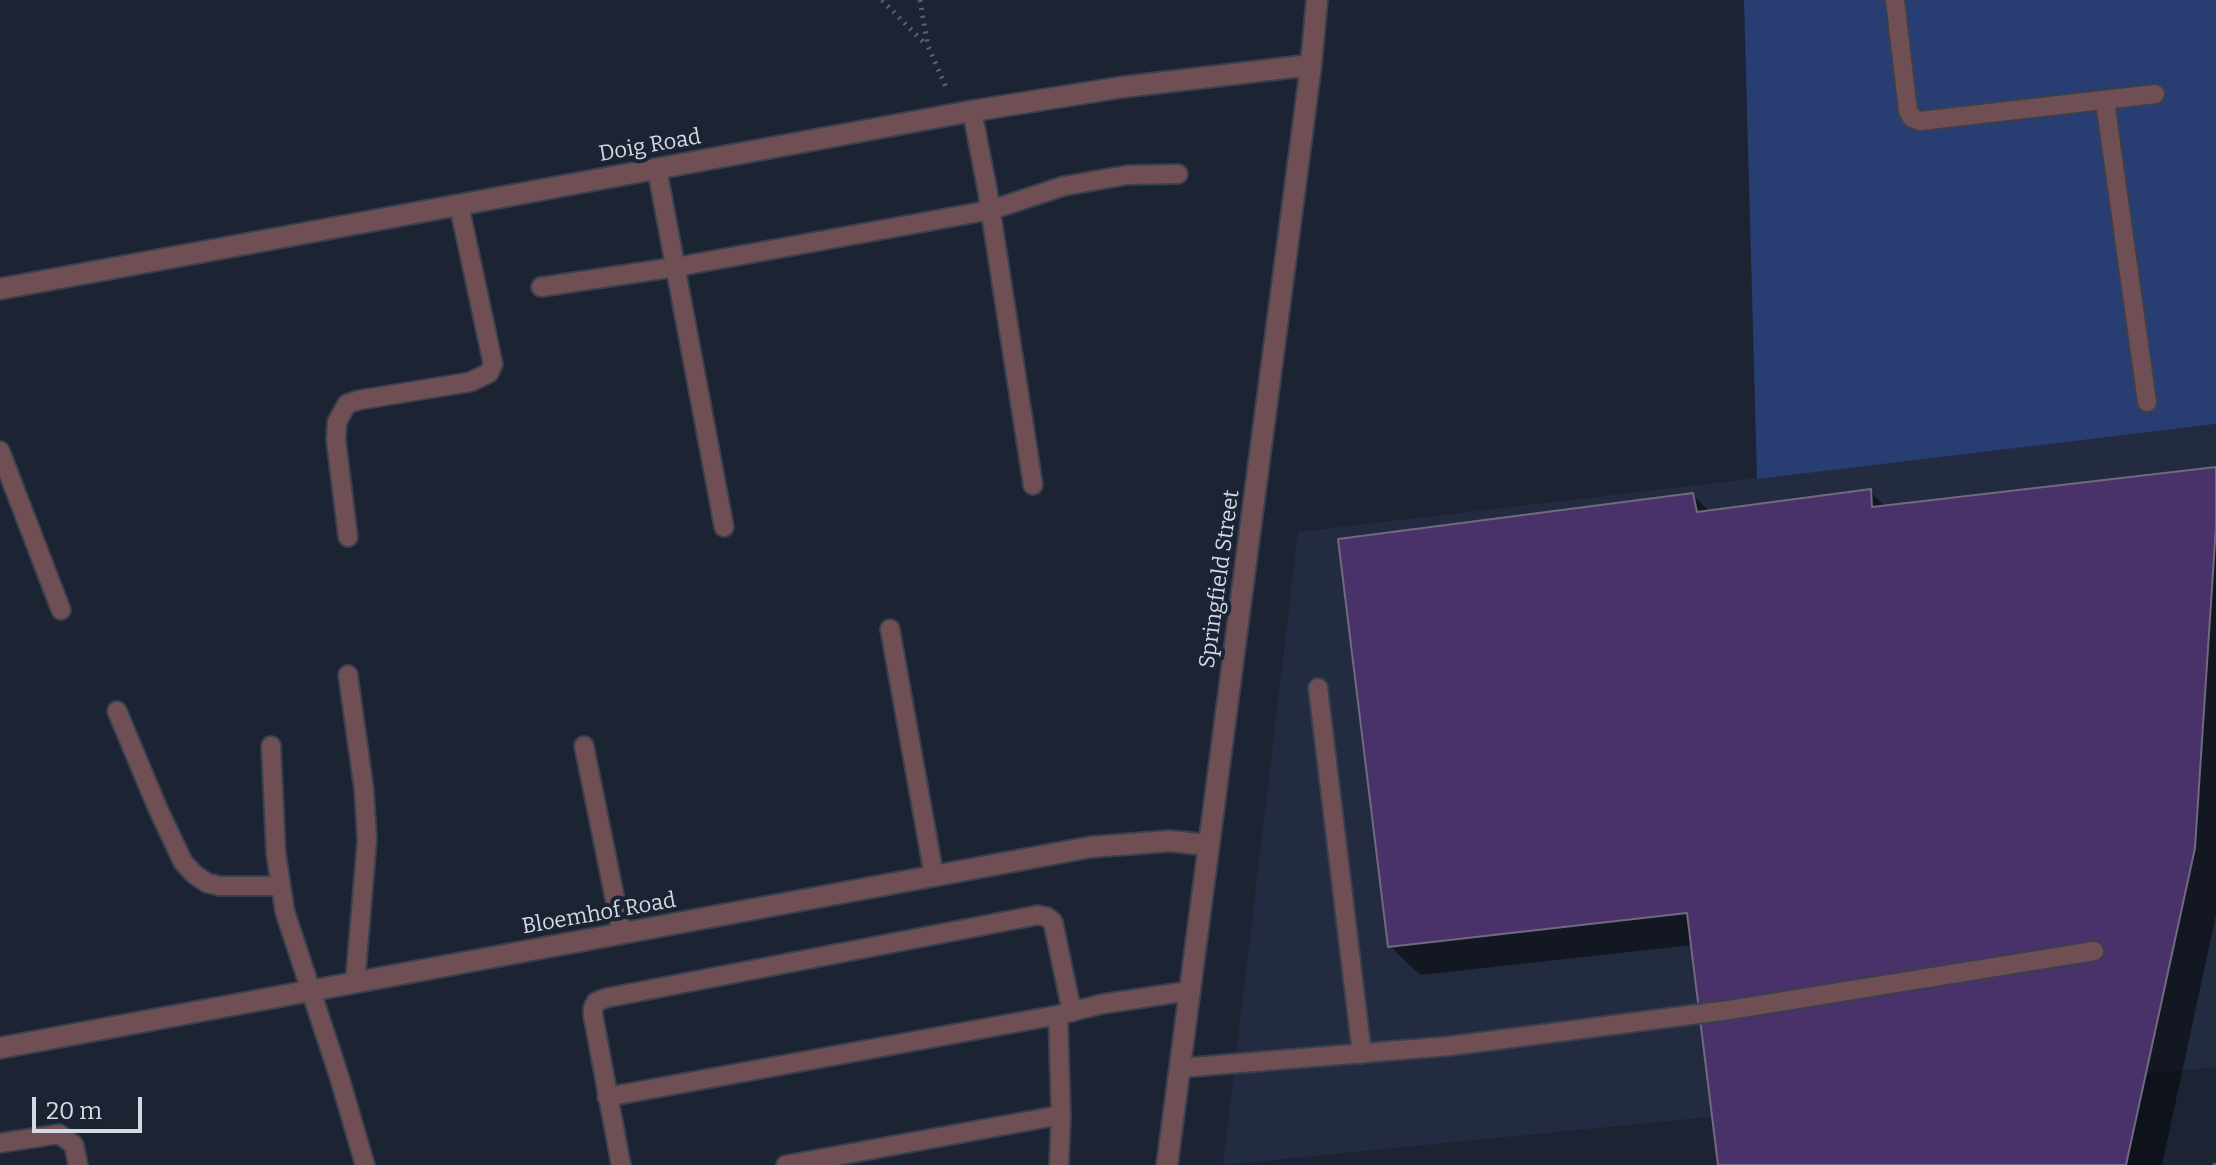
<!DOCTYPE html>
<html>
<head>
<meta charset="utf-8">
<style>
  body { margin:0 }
  #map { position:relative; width:2216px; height:1165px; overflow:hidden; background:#1c2332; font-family:Bitter,serif }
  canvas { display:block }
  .scale { position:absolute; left:32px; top:1097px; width:110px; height:36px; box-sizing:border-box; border:4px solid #d4d9e4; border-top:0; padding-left:10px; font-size:24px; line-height:28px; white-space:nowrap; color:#d4d9e4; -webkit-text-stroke:6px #1c2332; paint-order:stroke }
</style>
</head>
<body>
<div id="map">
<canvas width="2216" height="1165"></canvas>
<div class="scale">20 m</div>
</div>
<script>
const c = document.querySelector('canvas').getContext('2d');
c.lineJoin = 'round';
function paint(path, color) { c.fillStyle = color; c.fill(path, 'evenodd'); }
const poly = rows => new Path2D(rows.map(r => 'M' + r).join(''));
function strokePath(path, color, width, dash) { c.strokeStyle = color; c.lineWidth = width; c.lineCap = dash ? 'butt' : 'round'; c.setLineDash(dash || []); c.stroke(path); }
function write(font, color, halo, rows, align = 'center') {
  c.font = font + ' Bitter,serif'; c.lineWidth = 8; c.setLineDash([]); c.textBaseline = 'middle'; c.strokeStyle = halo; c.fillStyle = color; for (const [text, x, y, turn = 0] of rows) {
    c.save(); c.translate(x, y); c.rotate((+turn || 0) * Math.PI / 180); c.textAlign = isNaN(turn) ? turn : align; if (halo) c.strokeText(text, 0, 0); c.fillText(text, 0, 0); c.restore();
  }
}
const built = poly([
  [2216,424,2216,1067,1223,1165,1298,532]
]);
const green = poly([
  [1744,0,2216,0,2216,424,1757,479]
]);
const shadow = poly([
  [2216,469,2216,915,2162,1165,1720,1165,1693,945,1420,975,1390,946,1693,495,1710,512,1870,491,1886,507]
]);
const building = poly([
  [2216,467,2216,526,2195,848,2126,1165,1718,1165,1687,913,1388,947,1338,539,1693,493,1697,512,1871,489,1872,507,2216,467]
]);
const path = poly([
  [882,0,926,45],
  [920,0,928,46,946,87],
  [2215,1165,2216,1160]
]);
const lane = poly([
  [1895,0,1908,111,1912,118,1920,121,2155,94],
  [2105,101,2147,402],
  [972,111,987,188,1033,485],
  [657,169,724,527],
  [541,287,676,267,991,210,1064,186,1127,175,1178,174],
  [0,451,61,610],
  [348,537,336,440,337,422,347,404,359,400,470,382,489,373,493,364,459,205],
  [890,629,934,876],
  [348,675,364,790,367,840,355,983],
  [1318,688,1362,1054],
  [117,711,158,809,183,862,194,874,207,883,220,886,281,886],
  [271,746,276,854,285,912,339,1076,365,1165],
  [584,746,622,934],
  [1058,1015,1061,1115,1059,1165],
  [1180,1068,1450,1046,1729,1010,2094,951],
  [607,1097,1058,1015,1102,1004,1189,991],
  [0,1143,59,1134,74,1145,78,1165],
  [621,1165,593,1015,593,1008,596,1002,606,998,1038,915,1047,917,1053,922,1072,1012],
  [786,1165,1061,1115]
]);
const street = poly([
  [0,289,972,111,1123,87,1311,65],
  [0,1048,1091,847,1170,841,1208,845],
  [1167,1165,1311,65,1317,0]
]);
const streetNames = [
  ["Doig Road",650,146,-10],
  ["Springfield Street",1220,579,-82],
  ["Bloemhof Road",599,914,-10]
];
paint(built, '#222b40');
paint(green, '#283d72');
paint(shadow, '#0007');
paint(building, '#49326a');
strokePath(building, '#716a7e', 2);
strokePath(lane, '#39404e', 22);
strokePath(street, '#39404e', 24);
strokePath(path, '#5b616f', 5, [2, 6]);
strokePath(lane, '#6f4f54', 18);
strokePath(street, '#6f4f54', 20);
write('22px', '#d4d9e4', '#1c2332', streetNames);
</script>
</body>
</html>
